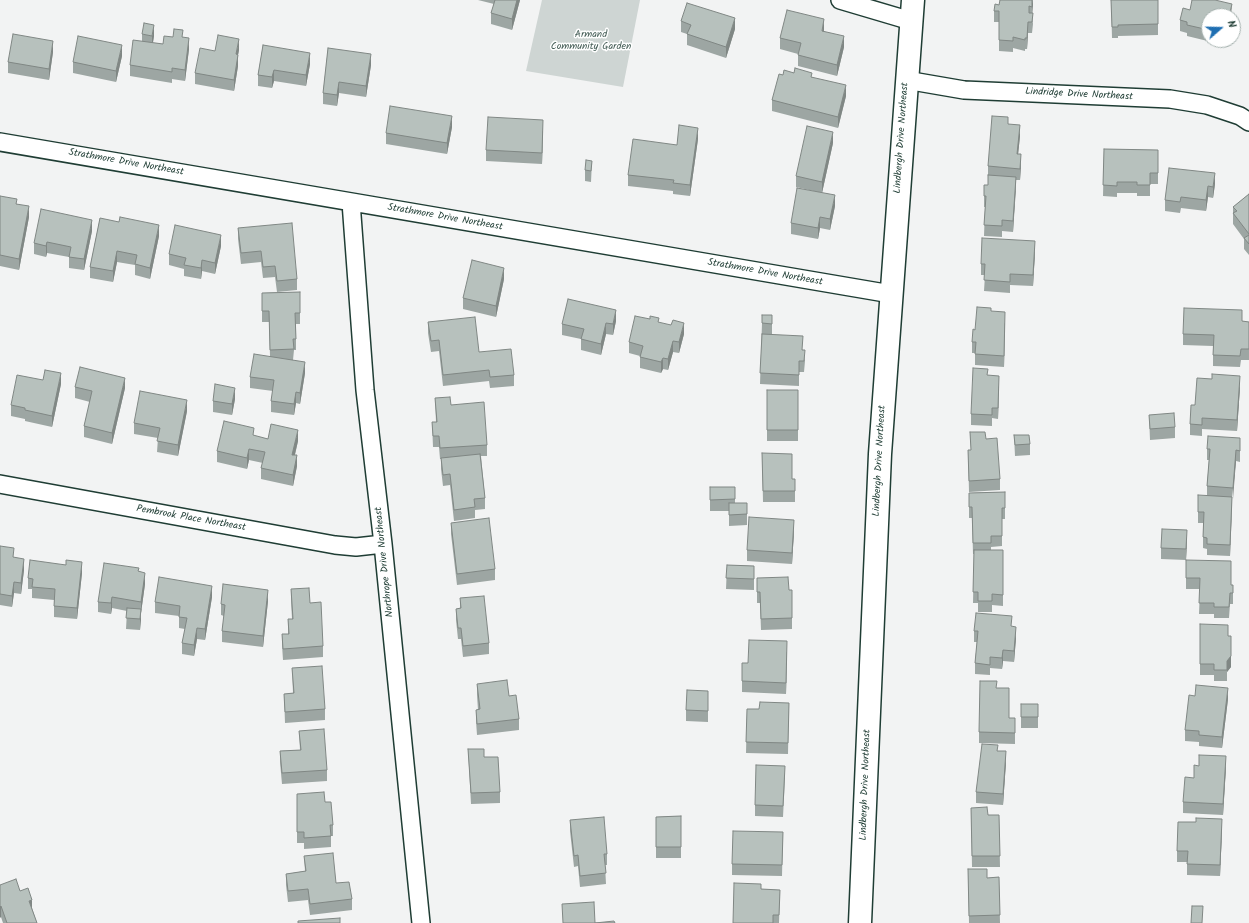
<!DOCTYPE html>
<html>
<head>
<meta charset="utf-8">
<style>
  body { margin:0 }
  #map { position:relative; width:1249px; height:923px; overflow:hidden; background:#f2f3f3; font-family:Kalam,sans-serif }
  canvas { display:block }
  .north { position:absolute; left:1201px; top:8px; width:40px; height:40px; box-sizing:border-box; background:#fff; border:1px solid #a5b1ae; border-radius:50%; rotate:70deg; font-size:11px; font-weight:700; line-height:16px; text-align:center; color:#1f3d34 }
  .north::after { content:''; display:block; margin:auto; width:14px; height:18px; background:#1f6fb2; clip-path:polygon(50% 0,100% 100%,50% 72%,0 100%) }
</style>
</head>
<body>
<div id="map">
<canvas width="1249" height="923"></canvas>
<div class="north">N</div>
</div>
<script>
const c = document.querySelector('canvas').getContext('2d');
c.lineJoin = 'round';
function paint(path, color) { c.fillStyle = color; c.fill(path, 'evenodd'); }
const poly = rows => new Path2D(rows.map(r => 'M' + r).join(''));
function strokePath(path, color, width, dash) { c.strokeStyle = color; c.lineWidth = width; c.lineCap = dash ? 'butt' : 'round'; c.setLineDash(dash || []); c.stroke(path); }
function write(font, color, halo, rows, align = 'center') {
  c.font = font + ' Kalam,sans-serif'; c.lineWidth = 3; c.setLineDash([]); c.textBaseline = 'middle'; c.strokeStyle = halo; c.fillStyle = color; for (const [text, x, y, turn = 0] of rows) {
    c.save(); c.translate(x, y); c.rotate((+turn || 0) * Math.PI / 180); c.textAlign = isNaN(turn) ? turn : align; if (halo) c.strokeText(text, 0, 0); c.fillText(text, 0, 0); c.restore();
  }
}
const green = poly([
  [542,0,640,0,623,87,526,71]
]);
const minor = poly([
  [840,0,911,21],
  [906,80,964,90,1170,99,1207,105,1240,116,1249,122],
  [0,142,891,294],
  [351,202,365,390,383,544,421,923],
  [0,484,335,545,356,547,383,544]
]);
const secondary = poly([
  [860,923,880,454,913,0]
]);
const wall = poly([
  [478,0,520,0,512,30,491,24,491,13,494,4],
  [1033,0,1032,13,1033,24,1032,33,1028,33,1027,49,1025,49,1025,51,1013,48,1013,52,999,51,999,22,994,22,994,11,999,5],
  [1111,0,1158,0,1158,35,1118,36,1118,38,1112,38],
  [1190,10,1232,15,1231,16,1209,16,1209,40,1225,40,1224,45,1187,36,1187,33,1180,31,1180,20],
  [681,21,735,29,726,58,687,45,687,34,681,32],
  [824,30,824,31,844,47,837,76,798,66,798,54,780,49,780,38],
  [142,34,154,36,153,43,163,44,183,37,189,49,185,81,172,79,172,83,130,76,130,65,142,41],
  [263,45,310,64,306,86,274,81,272,88,258,86,258,75],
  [328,48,371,65,366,97,339,93,337,106,323,104,323,93],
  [239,50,238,55,238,66,234,91,195,84,195,73,215,51],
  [53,52,49,80,8,73,8,62],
  [122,56,116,82,73,73,73,62],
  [783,75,812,77,846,96,838,128,772,111,772,100],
  [1008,124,1020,136,1018,154,1021,165,1020,180,1016,180,1013,232,1002,231,1002,237,984,236,985,207,984,207,984,196,988,185,988,166],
  [452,127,447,154,386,144,386,133],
  [543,131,542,164,486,161,486,150],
  [698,139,690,196,673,194,673,191,628,186,628,175,677,145],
  [833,143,822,193,796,187,796,176],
  [1104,149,1158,150,1158,184,1150,184,1150,196,1137,196,1137,193,1117,193,1117,197,1103,196],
  [592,161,591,182,585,181,585,170],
  [1215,184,1213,198,1208,197,1206,211,1181,208,1180,213,1165,211,1165,200],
  [1249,194,1249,255,1244,249,1244,239,1233,224,1233,207],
  [0,196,17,204,29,217,19,270,0,266],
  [835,206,830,230,820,228,818,239,791,234,791,223],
  [100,218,159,236,150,279,135,275,135,265,117,262,113,282,90,278,90,267],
  [238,228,297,279,297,290,277,292,275,277,263,278,261,262,241,264,238,239],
  [92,231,84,270,69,268,69,257,47,253,46,257,34,254,34,243],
  [221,246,215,274,202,271,201,279,184,276,184,269,169,265,169,254],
  [1035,252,1033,286,1010,285,1010,293,984,291,985,275,981,275,981,264],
  [504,279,496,317,463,309,463,298],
  [300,292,300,324,296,324,296,350,294,350,293,360,305,373,300,404,296,403,294,415,271,412,271,401,273,391,250,388,250,377,270,356,269,322,262,322,262,293],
  [772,315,772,335,803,350,805,361,804,372,799,372,799,386,760,384,762,323],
  [616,321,613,335,606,334,601,355,581,350,581,339,562,335,562,324],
  [1242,321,1249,322,1249,360,1241,360,1240,367,1213,366,1213,346,1183,345,1183,334],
  [428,322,479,352,514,375,514,386,490,388,489,381,443,386,439,351,431,352,428,333],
  [659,323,684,334,679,353,673,352,668,370,663,369,661,373,640,368,640,356,629,353,629,342],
  [1005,323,1004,367,975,365,975,353,972,353,972,342,975,330],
  [988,375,999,387,998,419,992,418,992,426,971,425,971,414],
  [61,384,52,427,25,421,25,419,11,416,11,405],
  [75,387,125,388,112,444,84,437,84,426,90,402,75,398],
  [1240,387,1237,431,1202,429,1202,436,1190,435,1190,424,1195,405],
  [767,390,798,390,798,441,767,441],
  [435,398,451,405,487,445,487,456,481,456,485,498,485,509,475,510,475,518,454,521,450,485,443,486,441,469,441,459,440,459,439,447,433,447,432,422,436,422],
  [235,399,232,415,213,412,213,401],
  [187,411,178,456,157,452,158,438,134,434,134,423],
  [1149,415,1175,427,1175,438,1150,440],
  [970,432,1000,479,1000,490,969,492,968,450,971,450],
  [1014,435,1030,444,1030,455,1015,456],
  [254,436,268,439,298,441,295,455,297,466,293,486,261,479,261,468,263,463,249,460,247,469,217,462,217,451],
  [1207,449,1240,449,1240,462,1236,461,1232,499,1230,556,1207,555,1207,549,1203,548,1203,523,1198,523,1198,512,1207,496,1207,486,1209,460,1207,460],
  [762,453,792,479,795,479,795,502,763,502],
  [710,487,735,487,735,503,747,514,747,525,729,526,729,511,710,511],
  [1005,492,1005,519,1002,519,1002,546,991,547,991,550,1003,550,1003,606,992,605,992,612,978,612,978,603,973,603,974,554,973,554,972,518,969,518,969,493],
  [451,523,495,569,495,580,457,585,451,534],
  [794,531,792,564,747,561,747,550],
  [1187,541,1186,560,1161,559,1161,548],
  [0,546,14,558,24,570,21,594,14,593,12,607,0,605],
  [1186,560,1231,585,1233,585,1233,604,1230,604,1229,618,1214,618,1214,614,1199,614,1200,589,1186,589],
  [727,565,754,566,754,590,726,589],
  [139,571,145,584,141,613,140,630,126,629,127,611,112,608,111,614,98,612,98,602],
  [82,573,77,619,54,617,54,600,32,598,32,589,28,589,28,578],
  [757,578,789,590,792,590,792,629,761,630,760,603,757,603],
  [291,589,310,603,323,646,323,657,283,660,282,645,282,634,288,634,288,619,292,619,291,600],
  [212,597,205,640,197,639,194,656,182,654,182,643,185,629,179,628,179,616,155,613,155,602],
  [460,598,489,643,489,654,463,657,461,639,458,639,456,620,456,609,460,608],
  [268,601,263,647,222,642,222,631,224,616,221,615,221,604],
  [1200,624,1228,636,1231,667,1227,672,1227,681,1214,681,1214,675,1200,675],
  [1012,627,1016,638,1014,662,1003,661,1002,669,990,668,990,675,975,674,975,663,977,642,974,642,974,631],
  [787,652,786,694,742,692,742,681,748,663],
  [292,668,325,709,325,720,285,723,284,694,293,693],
  [477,684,509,696,519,719,519,730,477,735,476,721,476,710,478,710,477,695],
  [996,688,1009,718,1015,718,1015,744,979,743,979,732],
  [708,691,708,722,686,721,686,710],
  [1228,699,1222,748,1199,746,1199,742,1185,741,1185,730],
  [789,703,788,754,746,753,747,709,759,709],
  [1021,704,1038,704,1038,728,1021,728],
  [299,731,327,770,327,781,282,784,280,762,280,751,300,750],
  [468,749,484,757,500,792,500,803,471,804],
  [1006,762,1003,805,976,803,976,792],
  [1226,767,1223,815,1183,813,1183,802,1194,778],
  [785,777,783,817,755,816,755,805],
  [297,794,325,802,333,825,333,836,331,836,331,847,304,849,304,843,297,843],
  [971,808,988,815,999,815,1000,867,972,867],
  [681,816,681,858,656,858,656,817],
  [570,820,607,854,607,865,605,865,606,884,580,887,578,866,574,867,570,831],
  [1222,830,1220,876,1187,875,1187,862,1177,862,1177,851],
  [783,832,782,876,732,875,732,864],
  [304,856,336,883,352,899,352,910,310,915,308,900,288,902,286,885,286,874,305,871],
  [968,869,987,878,999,877,1000,923,969,923],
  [0,885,20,891,32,908,37,923,3,923,1,917],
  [761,889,780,890,779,923,733,923]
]);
const shadedWall = poly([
  [517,0,520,0,512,30,512,19],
  [1032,0,1033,4,1032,18],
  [1232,4,1231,16,1229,16],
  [735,18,735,29,726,58,726,47],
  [824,19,824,30,822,42,822,31],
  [1028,22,1028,33,1027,49,1027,38],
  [154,25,154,36,152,47,152,36],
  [844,36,844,47,837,76,837,65],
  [189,38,189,49,185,81,185,70],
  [239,39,239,50,236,65,236,54],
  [53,41,53,52,49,80,49,69],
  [122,45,122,56,116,82,116,71],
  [310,53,310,64,306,86,306,75],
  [371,54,371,65,366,97,366,86],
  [238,55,238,66,234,91,234,80],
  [274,70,274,81,272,88,272,77],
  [339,82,339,93,337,106,337,95],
  [846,85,846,96,838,128,838,117],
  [452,116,452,127,447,154,447,143],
  [543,120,543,131,542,164,542,153],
  [1020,125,1020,136,1017,165,1017,154],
  [698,128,698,139,690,196,690,185],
  [833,132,833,143,822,193,822,182],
  [1021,154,1021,165,1020,180,1020,169],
  [1215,173,1215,184,1213,198,1213,187],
  [1016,177,1016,188,1013,232,1013,221],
  [1208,186,1208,197,1206,211,1206,200],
  [835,195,835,206,830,230,830,219],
  [29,206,29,217,19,270,19,259],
  [820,217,820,228,818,239,818,228],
  [92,220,92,231,84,270,84,259],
  [159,225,159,236,150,279,150,268],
  [221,235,221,246,215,274,215,263],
  [1035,241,1035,252,1033,286,1033,275],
  [47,242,47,253,46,257,46,246],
  [117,251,117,262,113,282,113,271],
  [202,260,202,271,201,279,201,268],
  [504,268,504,279,496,317,496,306],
  [616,310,616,321,613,335,613,324],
  [1005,312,1005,323,1004,367,1004,356],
  [606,323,606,334,601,355,601,344],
  [684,323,684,334,679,353,679,342],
  [673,341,673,352,668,370,668,359],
  [663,358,663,369,661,373,661,362],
  [305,362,305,373,300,404,300,393],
  [61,373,61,384,52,427,52,416],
  [999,376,999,387,998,419,998,408],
  [1240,376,1240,387,1237,431,1237,420],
  [125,378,125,388,112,444,112,433],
  [235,388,235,399,232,415,232,404],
  [296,392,296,403,294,415,294,404],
  [187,400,187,411,178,456,178,445],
  [298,430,298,441,292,466,292,455],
  [249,449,249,460,247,469,247,458],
  [1236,450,1236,461,1233,499,1233,488],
  [297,455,297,466,293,486,293,475],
  [1232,497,1232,508,1230,556,1230,545],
  [794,520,794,531,792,564,792,553],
  [1187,530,1187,541,1186,560,1186,549],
  [24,559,24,570,21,594,21,583],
  [82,562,82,573,77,619,77,608],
  [145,573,145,584,141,613,141,602],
  [14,582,14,593,12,607,12,596],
  [212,586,212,597,205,640,205,629],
  [268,590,268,601,263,647,263,636],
  [112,597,112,608,111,614,111,603],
  [141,609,141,620,140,630,140,619],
  [1016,627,1016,638,1014,662,1014,651],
  [197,628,197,639,194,656,194,645],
  [1231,636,1231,667,1227,672,1227,661],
  [787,641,787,652,786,694,786,683],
  [1003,650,1003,661,1002,669,1002,658],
  [1228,688,1228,699,1222,748,1222,737],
  [1006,751,1006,762,1003,805,1003,794],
  [1226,756,1226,767,1223,815,1223,804],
  [1222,819,1222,830,1220,876,1220,865],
  [32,900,32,911,29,901],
  [1,906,1,917,0,918,0,907]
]);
const building = poly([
  [495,0,517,0,512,19,491,13,495,0],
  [1000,0,1032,0,1032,7,1029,6,1029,13,1033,13,1032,22,1028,22,1027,38,1025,38,1025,40,1013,37,1013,41,999,40,999,11,994,11,995,4,999,5,1000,0],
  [1111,0,1158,0,1158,24,1118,25,1118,27,1112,27,1111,0],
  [1192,0,1215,0,1232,4,1229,16,1209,16,1209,30,1187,25,1187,22,1180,20,1183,8,1190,10,1192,0],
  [687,3,735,18,726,47,687,34,691,25,681,21,687,3],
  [787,10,824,19,822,31,844,36,837,65,798,55,801,43,780,38,787,10],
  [144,23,154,25,152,36,142,34,144,23],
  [174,29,183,30,182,37,189,38,185,70,172,68,172,72,130,65,133,40,163,44,164,36,173,37,174,29],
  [13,34,53,41,49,69,8,62,13,34],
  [218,35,239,39,236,54,238,55,234,80,195,73,200,48,215,51,218,35],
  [78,36,122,45,116,71,73,62,78,36],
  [263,45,310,53,306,75,274,70,272,77,258,75,263,45],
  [328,48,371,54,366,86,339,82,337,95,323,93,328,48],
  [795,68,812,73,811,77,846,85,838,117,772,100,779,74,783,75,784,70,794,73,795,68],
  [390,106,452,116,447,143,386,133,390,106],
  [992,116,1008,117,1008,124,1020,125,1017,154,1021,154,1020,169,988,166,992,116],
  [488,117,543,120,542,153,486,150,488,117],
  [679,125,698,128,690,185,673,183,674,180,628,175,633,139,677,145,679,125],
  [807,126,833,132,822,182,796,176,807,126],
  [1104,149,1158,150,1158,173,1150,173,1150,185,1137,185,1137,182,1117,182,1117,186,1103,185,1104,149],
  [586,160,592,161,591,171,585,170,586,160],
  [1169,168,1215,173,1213,187,1208,186,1206,200,1181,197,1180,202,1165,200,1169,168],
  [988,175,1016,177,1013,221,1002,220,1002,226,984,225,986,196,984,196,984,185,988,185,988,175],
  [797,188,835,195,830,219,820,217,818,228,791,223,797,188],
  [1249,194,1249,234,1233,213,1237,211,1233,207,1249,194],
  [0,196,17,199,16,204,29,206,19,259,0,255,0,196],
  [41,209,92,220,84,259,69,257,71,247,47,242,46,246,34,243,41,209],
  [120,217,159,225,150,268,135,264,137,255,117,251,113,271,90,267,100,218,119,222,120,217],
  [292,223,297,279,277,281,275,266,263,267,261,251,241,253,238,228,292,223],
  [175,225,221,235,215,263,202,260,201,268,184,265,186,258,169,254,175,225],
  [1249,235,1249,244,1244,238,1249,235],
  [982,238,1035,241,1033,275,1010,274,1010,282,984,280,985,264,981,264,982,238],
  [472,260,504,268,496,306,463,298,472,260],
  [300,292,300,313,295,313,296,339,293,339,294,349,270,350,269,311,262,311,262,293,300,292],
  [568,299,616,310,613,324,606,323,601,344,581,339,584,329,562,324,568,299],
  [977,307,991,308,991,311,1005,312,1004,356,975,354,976,342,972,342,973,329,975,330,977,307],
  [1184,308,1242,310,1242,321,1249,322,1249,349,1241,349,1240,356,1213,355,1214,335,1183,334,1184,308],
  [762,315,772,315,772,324,762,323,762,315],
  [635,316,650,319,650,316,659,318,658,322,671,325,673,320,684,323,679,342,673,341,668,359,663,358,661,362,640,357,643,346,629,342,635,316],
  [475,317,479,352,511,349,514,375,490,377,489,370,443,375,439,340,431,341,428,322,475,317],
  [762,334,803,336,802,350,805,350,804,361,799,361,799,375,760,373,762,334],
  [254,354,305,362,300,393,296,392,294,404,271,401,274,380,250,377,254,354],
  [80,367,125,378,112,433,84,426,92,391,75,387,80,367],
  [973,368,988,369,987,375,999,376,998,408,992,408,992,415,971,414,973,368],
  [45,370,61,373,52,416,25,410,25,408,11,405,17,375,43,380,45,370],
  [1212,374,1240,376,1237,420,1202,418,1202,425,1190,424,1191,405,1195,405,1197,378,1212,379,1212,374],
  [215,384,235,388,232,404,213,401,215,384],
  [767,390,798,390,798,430,767,430,767,390],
  [140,391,187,400,178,445,157,441,160,428,134,423,140,391],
  [450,397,451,405,484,402,487,445,440,448,439,436,433,436,432,422,437,422,435,398,450,397],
  [1174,413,1175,427,1150,429,1149,415,1174,413],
  [224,421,254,428,253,435,268,439,271,424,298,430,292,455,297,455,293,475,261,468,265,452,249,449,247,458,217,451,224,421],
  [970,432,985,432,986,439,997,438,1000,479,969,481,968,450,971,450,970,432],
  [1014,435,1029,435,1030,444,1015,445,1014,435],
  [1208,436,1240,438,1240,451,1236,450,1233,488,1207,486,1210,449,1207,449,1208,436],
  [762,453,792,454,792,479,795,479,795,491,763,491,762,453],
  [480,454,485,498,474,499,475,507,454,510,450,474,443,475,441,458,480,454],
  [710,487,735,487,735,499,710,500,710,487],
  [1005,492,1005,508,1002,508,1002,536,991,536,991,543,973,543,972,507,969,507,969,493,1005,492],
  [1198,495,1232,497,1230,545,1207,544,1207,538,1203,537,1204,512,1198,512,1198,495],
  [729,503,747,503,747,514,729,515,729,503],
  [749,517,794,520,792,553,747,550,749,517],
  [489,518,495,569,457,574,451,523,489,518],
  [1162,529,1187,530,1186,549,1161,548,1162,529],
  [0,546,14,548,13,557,24,559,21,583,14,582,12,596,0,594,0,546],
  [974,550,1003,550,1003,595,992,594,992,601,978,601,978,592,973,592,974,550],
  [30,560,66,565,66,560,82,562,77,608,54,606,55,589,32,587,33,579,28,578,30,560],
  [1186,560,1231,561,1231,585,1233,585,1233,593,1230,593,1229,607,1214,607,1214,603,1199,603,1200,578,1186,578,1186,560],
  [104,563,139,568,138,571,145,573,141,602,112,597,111,603,98,602,104,563],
  [727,565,754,566,754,579,726,578,727,565],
  [159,577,212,586,205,629,197,628,194,645,182,643,187,618,179,617,180,606,155,602,159,577],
  [788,577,789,590,792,590,792,618,761,619,760,592,757,592,757,578,788,577],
  [223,584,268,590,263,636,222,631,225,605,221,604,223,584],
  [309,588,310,603,321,602,323,646,283,649,282,634,289,634,288,619,293,619,291,589,309,588],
  [484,596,489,643,463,646,461,628,458,628,456,609,461,608,460,598,484,596],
  [127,608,141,609,140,619,126,618,127,608],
  [976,613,1012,616,1011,626,1016,627,1014,651,1003,650,1002,658,990,657,990,665,975,663,978,631,974,631,976,613],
  [1200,624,1228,625,1228,636,1231,636,1231,656,1227,661,1227,670,1214,670,1214,664,1200,664,1200,624],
  [749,640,787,641,786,683,742,681,742,663,748,663,749,640],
  [322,666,325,709,285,712,284,694,294,693,292,668,322,666],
  [507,680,509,696,516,695,519,719,477,724,476,710,480,709,477,684,507,680],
  [980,681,997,681,996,688,1009,688,1009,718,1015,718,1015,733,979,732,980,681],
  [1196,685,1228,688,1222,737,1199,735,1199,731,1185,730,1189,695,1195,696,1196,685],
  [687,690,708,691,708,711,686,710,687,690],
  [760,702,789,703,788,743,746,742,747,709,759,709,760,702],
  [1021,704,1038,704,1038,717,1021,717,1021,704],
  [324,729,327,770,282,773,280,751,301,750,299,731,324,729],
  [982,744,998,745,997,751,1006,751,1003,794,976,792,982,744],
  [468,749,484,749,484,757,498,757,500,792,471,793,468,749],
  [1199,755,1226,756,1223,804,1183,802,1185,777,1194,778,1194,765,1199,766,1199,755],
  [756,765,785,766,783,806,755,805,756,765],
  [324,792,325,802,331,802,333,825,330,825,331,836,304,838,304,832,297,832,297,794,324,792],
  [987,807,988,815,999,815,1000,856,972,856,971,808,987,807],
  [681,816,681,847,656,847,656,817,681,816],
  [604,817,607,854,604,854,606,873,580,876,578,855,574,856,570,820,604,817],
  [1196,818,1222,819,1220,865,1187,864,1188,851,1177,851,1178,822,1196,822,1196,818],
  [733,831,783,832,782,865,732,864,733,831],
  [333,853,336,883,349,882,352,899,310,904,308,889,288,891,286,874,306,871,304,856,333,853],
  [968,869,987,869,987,878,999,877,1000,915,969,916,968,869],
  [16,879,20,891,28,888,32,900,29,901,37,923,7,923,1,906,0,907,0,885,16,879],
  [734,883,761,884,761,889,780,890,779,915,773,915,773,923,733,923,734,883],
  [594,902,595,923,614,921,615,923,563,923,562,904,594,902],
  [1192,906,1203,906,1202,923,1191,923,1192,906],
  [340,918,340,923,298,923,298,921,340,918]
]);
const parkNames = [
  ["Armand",591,35],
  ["Community Garden",591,47]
];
const streetNames = [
  ["Lindridge Drive Northeast",1079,95,3],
  ["Lindbergh Drive Northeast",902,138,-86],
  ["Strathmore Drive Northeast",126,163,10],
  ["Strathmore Drive Northeast",445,218,10],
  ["Strathmore Drive Northeast",765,273,10],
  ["Lindbergh Drive Northeast",880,461,-87],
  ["Pembrook Place Northeast",191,519,10],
  ["Northrope Drive Northeast",385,562,-96],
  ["Lindbergh Drive Northeast",866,785,-88]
];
paint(green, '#ced5d3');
strokePath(minor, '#1f3d34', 20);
strokePath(secondary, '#1f3d34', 25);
strokePath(minor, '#fff', 17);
strokePath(secondary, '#fff', 22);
paint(wall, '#9da6a3');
paint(shadedWall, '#808784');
paint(building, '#b7c1bd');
strokePath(building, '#808784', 1);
write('10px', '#425b54', '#fff', parkNames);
write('10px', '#1f3d34', '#fff', streetNames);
</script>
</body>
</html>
